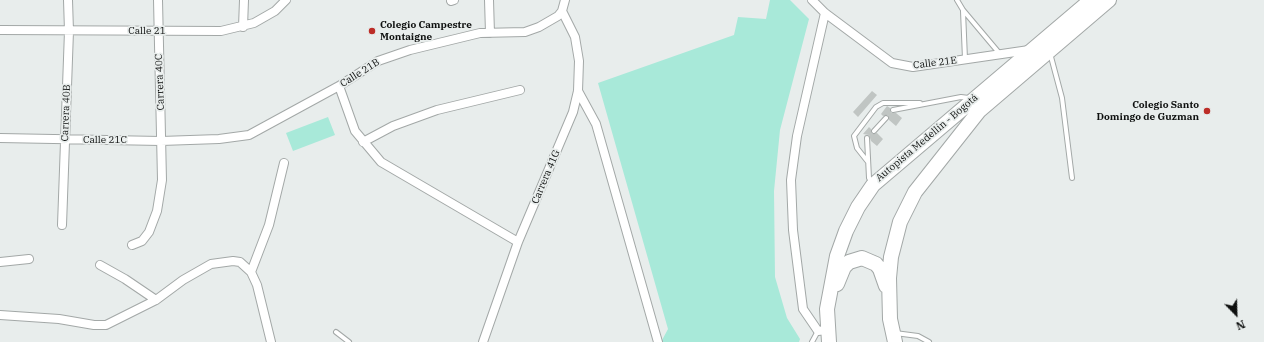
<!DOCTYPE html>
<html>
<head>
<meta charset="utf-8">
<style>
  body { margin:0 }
  #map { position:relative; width:1264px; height:342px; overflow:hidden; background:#e8edec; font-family:"IBM Plex Serif",serif }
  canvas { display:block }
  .north { position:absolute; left:1216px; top:294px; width:40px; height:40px; -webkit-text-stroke:3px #e8edec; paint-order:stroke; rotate:157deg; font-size:11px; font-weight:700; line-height:16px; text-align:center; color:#0e100f }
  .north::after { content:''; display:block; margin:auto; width:14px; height:18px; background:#0e100f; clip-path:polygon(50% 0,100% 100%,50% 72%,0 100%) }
</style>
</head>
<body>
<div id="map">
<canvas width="1264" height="342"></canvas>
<div class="north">N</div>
</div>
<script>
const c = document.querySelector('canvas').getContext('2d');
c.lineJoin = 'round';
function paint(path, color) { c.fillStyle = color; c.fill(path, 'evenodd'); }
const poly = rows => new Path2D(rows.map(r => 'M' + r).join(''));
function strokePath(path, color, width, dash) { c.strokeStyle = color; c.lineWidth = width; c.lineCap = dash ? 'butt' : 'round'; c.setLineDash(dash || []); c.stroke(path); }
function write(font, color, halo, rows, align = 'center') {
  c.font = font + ' "IBM Plex Serif",serif'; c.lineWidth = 3.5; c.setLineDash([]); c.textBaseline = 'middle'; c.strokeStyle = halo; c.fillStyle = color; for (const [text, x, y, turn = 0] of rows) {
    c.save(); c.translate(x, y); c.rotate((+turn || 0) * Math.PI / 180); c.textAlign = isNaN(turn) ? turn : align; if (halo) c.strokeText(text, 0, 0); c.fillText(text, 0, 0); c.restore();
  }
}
const green = poly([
  [770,0,790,0,809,19,780,130,774,191,775,277,787,318,800,339,799,342,661,342,668,329,598,83,734,35,738,17,766,19],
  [328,117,335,135,293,151,286,133]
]);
const building = poly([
  [872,91,877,95,858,117,853,112],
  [887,106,890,108,891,113,896,113,902,118,896,126,889,120,888,115,883,116,881,114],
  [869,127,871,129,872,134,877,133,883,139,877,146,871,141,869,135,863,134]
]);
const service = poly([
  [957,0,963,10,1000,54],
  [963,11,965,59],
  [1050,53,1062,98,1072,178],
  [893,110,961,97,969,98],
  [874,131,886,118],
  [867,138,869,178,872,183],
  [868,162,857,148,854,136,876,107,883,103,920,103],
  [336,332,349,342],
  [895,333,918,336,929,342],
  [812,342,818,331]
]);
const minor = poly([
  [489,0,490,33],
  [812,0,825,13,892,63,913,67,1029,50],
  [451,1,454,0],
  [825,13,797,136,791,180,793,230,803,309,818,331,827,330],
  [243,27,244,0],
  [0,30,221,31,254,23,275,11,286,0],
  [339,86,355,131,381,162,518,242],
  [578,91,596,124,658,342],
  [0,138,161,141,219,139,249,135,339,86,378,61,410,50,480,33,525,32,539,27,558,16,562,11,565,0],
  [363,142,393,126,437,110,520,90],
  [62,225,69,31,68,0],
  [132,245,142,241,149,232,157,211,162,180,158,0],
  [0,262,29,259],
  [100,265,125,279,156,300],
  [251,272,269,225,284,163],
  [0,315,59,319,94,325,106,325,156,300,183,280,211,264,233,261,240,262,251,272,257,285,271,342],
  [483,342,518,242,573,112,578,91,579,61,575,37,562,11]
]);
const trunk = poly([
  [837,284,844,267,849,262,862,258,876,264,880,269,886,286],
  [829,342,827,309,837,256,846,231,858,207,873,185,1091,0],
  [895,342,890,319,889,278,891,257,900,222,915,192,979,111,1109,0]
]);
const markers = [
  [372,31,4,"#bc2d27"],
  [1207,111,4,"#bc2d27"]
];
const poiNames = [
  ["Colegio Campestre",380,25],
  ["Montaigne",380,37],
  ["Colegio Santo",1199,105,"right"],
  ["Domingo de Guzman",1199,117,"right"]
];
const streetNames = [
  ["Calle 21",147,31],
  ["Calle 21E",935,63,-7],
  ["Calle 21B",360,73,-32],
  ["Carrera 40C",160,82,-92],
  ["Carrera 40B",66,113,-88],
  ["Autopista Medellín - Bogotá",927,138,-40],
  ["Calle 21C",105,140],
  ["Carrera 41G",546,177,-67]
];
paint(green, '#a8e9d9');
paint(building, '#c0c5c3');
strokePath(service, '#a3a8a7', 6);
strokePath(minor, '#a3a8a7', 10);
strokePath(trunk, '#a3a8a7', 16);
strokePath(service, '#fff', 4);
strokePath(minor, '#fff', 8);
strokePath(trunk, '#fff', 14);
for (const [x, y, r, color] of markers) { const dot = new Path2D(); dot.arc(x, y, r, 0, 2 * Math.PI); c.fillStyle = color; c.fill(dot); strokePath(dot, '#e8edec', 1.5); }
write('bold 10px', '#0e100f', '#e8edec', poiNames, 'left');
write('10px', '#0e100f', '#e8edec', streetNames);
</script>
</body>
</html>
